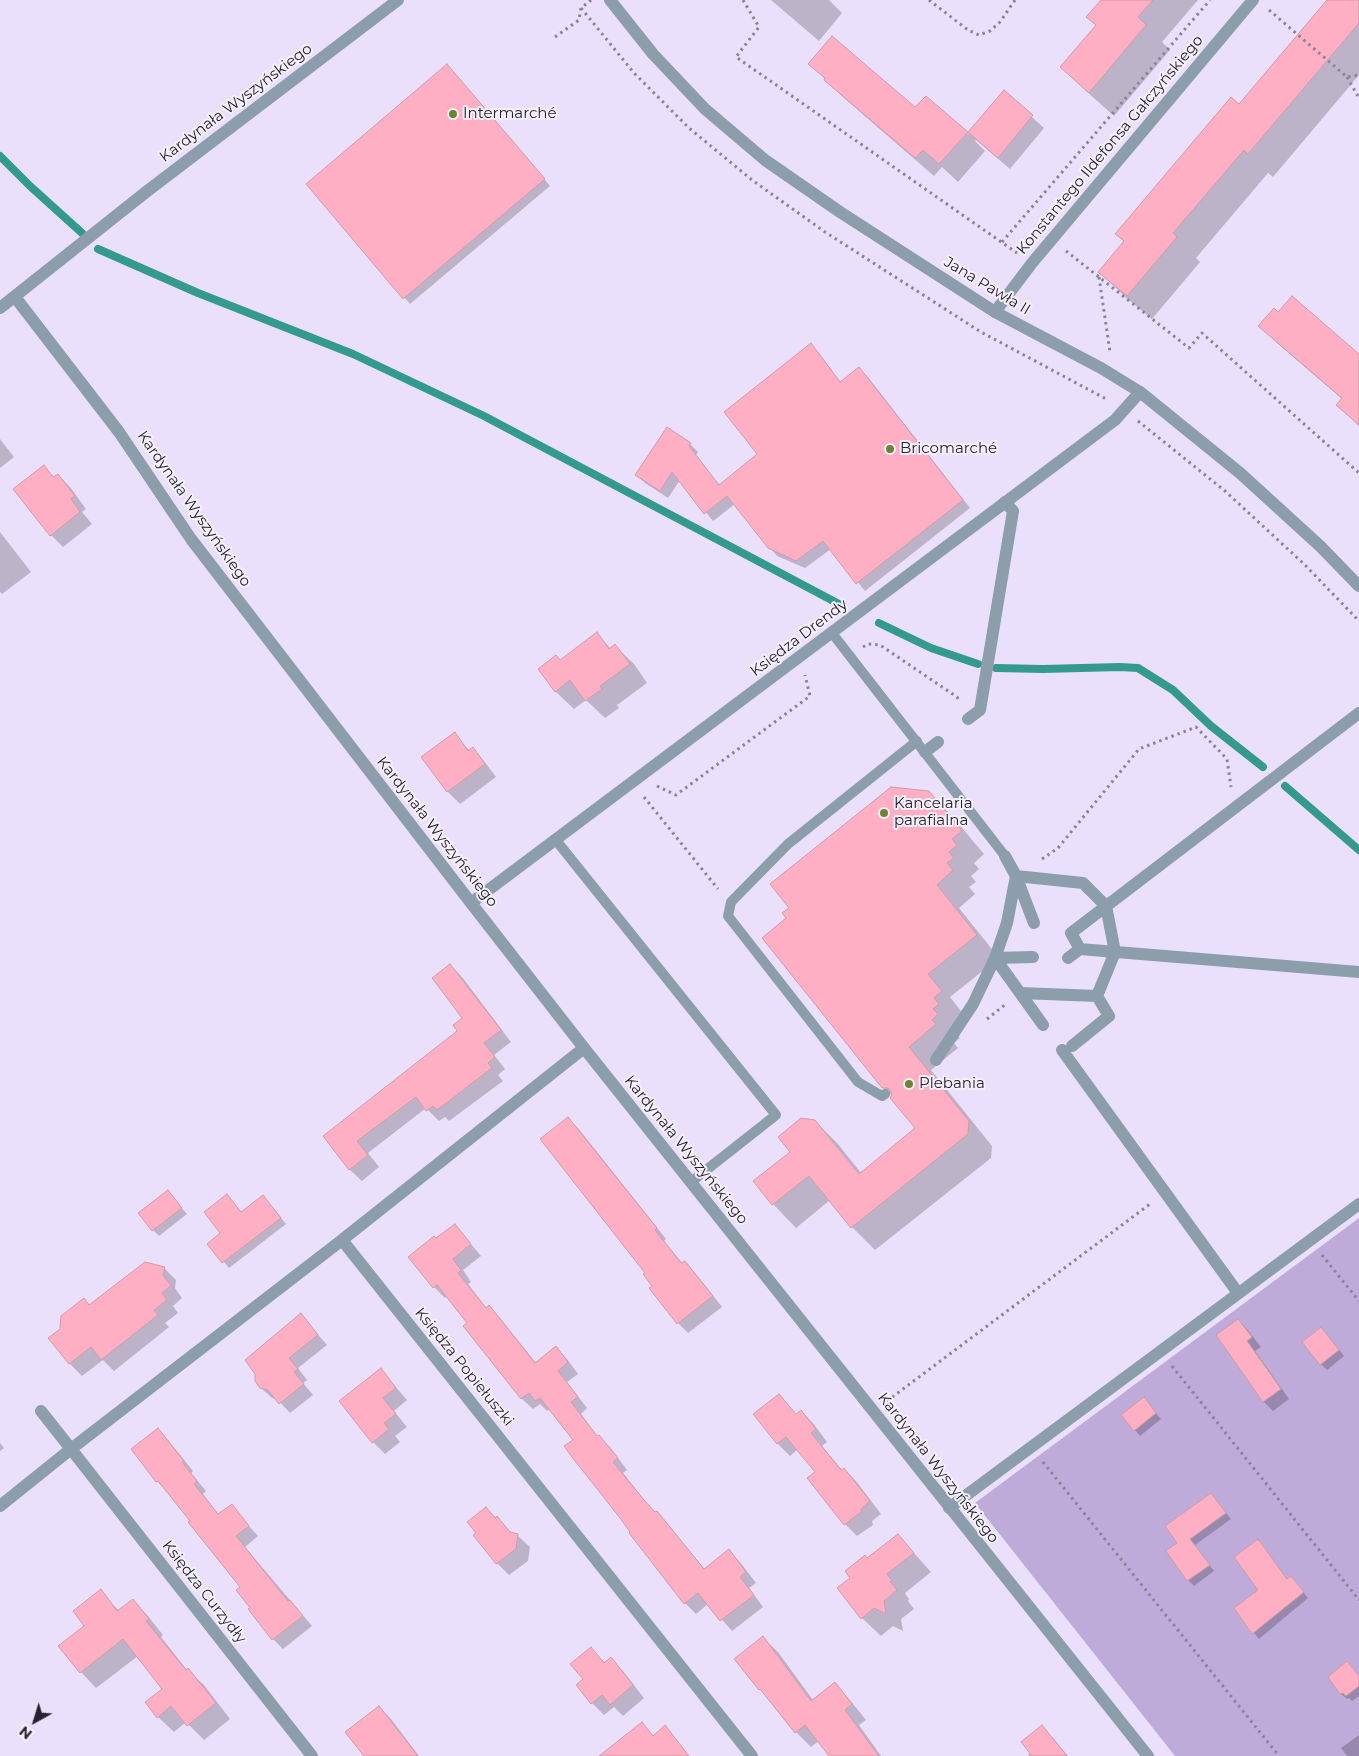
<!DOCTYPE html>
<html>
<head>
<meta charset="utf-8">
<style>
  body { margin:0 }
  #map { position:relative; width:1359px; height:1756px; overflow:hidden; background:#ebe0fc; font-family:Montserrat,sans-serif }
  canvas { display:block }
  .north { position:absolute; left:10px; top:1696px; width:50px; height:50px; -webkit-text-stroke:4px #f5f1fa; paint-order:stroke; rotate:219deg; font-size:14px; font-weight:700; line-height:20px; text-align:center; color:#272031 }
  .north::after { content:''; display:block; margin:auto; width:18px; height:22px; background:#272031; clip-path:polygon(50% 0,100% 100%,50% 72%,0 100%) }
</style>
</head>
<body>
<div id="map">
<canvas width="1359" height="1756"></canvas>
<div class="north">N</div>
</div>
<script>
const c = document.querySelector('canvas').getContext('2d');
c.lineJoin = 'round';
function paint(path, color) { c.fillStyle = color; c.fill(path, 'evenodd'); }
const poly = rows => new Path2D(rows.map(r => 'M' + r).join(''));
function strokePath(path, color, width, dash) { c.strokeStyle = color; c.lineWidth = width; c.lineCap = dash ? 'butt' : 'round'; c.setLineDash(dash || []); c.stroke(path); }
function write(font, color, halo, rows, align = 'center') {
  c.font = font + ' Montserrat,sans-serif'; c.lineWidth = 4; c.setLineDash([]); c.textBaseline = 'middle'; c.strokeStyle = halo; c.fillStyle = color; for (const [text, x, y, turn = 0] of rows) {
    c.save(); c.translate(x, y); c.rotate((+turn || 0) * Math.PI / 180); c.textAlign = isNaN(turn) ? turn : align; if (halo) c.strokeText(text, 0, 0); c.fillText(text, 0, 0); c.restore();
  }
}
const green = poly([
  [1359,1218,1359,1756,1175,1756,975,1503]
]);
const shadow = poly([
  [771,0,829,0,842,13,819,41],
  [1103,0,1198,0,1162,42,1170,50,1114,116,1086,91,1062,67,1097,26,1088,17],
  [1329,0,1359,0,1359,75,1273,177,1268,173,1196,258,1200,262,1152,319,1124,296,1100,272,1125,242,1117,234,1239,105],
  [810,64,915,109,926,97,968,134,1004,92,1044,128,1010,169,976,140,975,141,985,151,958,182,942,167,934,176,844,98],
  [453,72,550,186,410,304,307,184],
  [1260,326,1359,356,1359,426,1337,405,1342,399,1278,344],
  [811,345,819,353,841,383,859,368,867,376,970,508,865,591,831,549,805,568,777,556,735,504,713,521,680,480,668,498,645,483,637,475,690,444,698,452,696,455,720,486,758,455],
  [0,439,14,457,0,468],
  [44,467,55,478,58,475,70,487,86,509,82,512,92,524,63,547,51,535],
  [0,532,31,572,2,594,0,592],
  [597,634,611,649,615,646,634,664,647,683,617,705,619,708,605,718,586,700,574,709,555,691,560,661],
  [454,734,470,751,472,749,484,761,496,777,460,804,448,792,423,757],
  [929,792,952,816,984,854,974,863,979,869,971,876,976,882,969,887,975,894,959,908,999,958,950,997,964,1015,955,1033,960,1038,954,1043,958,1048,931,1070,992,1146,991,1158,875,1250,852,1227,830,1200,796,1228,773,1204,791,1152,815,1121,838,1144,861,1173,917,1129,892,1096,883,1087],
  [450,965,462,977,511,1042,494,1055,505,1069,498,1075,503,1081,449,1121,445,1117,439,1121,426,1108,368,1153,379,1167,362,1181,350,1170,325,1137,459,1031,464,1018],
  [567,1118,578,1128,666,1239,664,1241,683,1264,685,1262,695,1273,722,1307,688,1333,678,1323,651,1289,654,1286],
  [263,1197,286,1224,229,1268,209,1244,222,1234,242,1213],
  [173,1198,187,1214,159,1236,153,1230],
  [455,1225,481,1256,463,1270,471,1282,468,1284,487,1309,489,1307,500,1318,536,1363,556,1348,567,1359,578,1374,567,1382,587,1408,581,1414,598,1437,610,1447,627,1470,623,1473,654,1512,667,1523,705,1570,729,1551,740,1562,756,1583,749,1588,763,1607,732,1631,708,1604,696,1614,685,1603,631,1533,575,1440,550,1409,547,1411,540,1404,533,1409,522,1399,465,1326,468,1323,447,1296,445,1298,434,1287,410,1257],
  [164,1268,176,1280,175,1288,182,1298,173,1306,178,1313,165,1323,169,1327,114,1371,103,1360,82,1376,70,1364,50,1338,61,1329,84,1300,90,1306],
  [301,1315,327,1345,298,1368,307,1380,303,1383,313,1395,290,1413,277,1399,272,1398,261,1388],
  [1238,1320,1247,1329,1261,1347,1255,1351,1289,1399,1273,1411,1264,1402,1217,1336],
  [1327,1334,1344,1356,1327,1370,1321,1364],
  [381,1370,407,1400,394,1411,407,1427,395,1436,400,1442,385,1454,373,1442],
  [779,1395,797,1415,801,1411,813,1423,827,1442,822,1446,842,1470,844,1469,856,1481,881,1514,872,1521,873,1525,857,1536,845,1524,817,1472,798,1449,790,1456,778,1444,755,1414],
  [1144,1399,1161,1419,1140,1436,1135,1430],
  [158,1430,168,1440,193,1471,191,1473,206,1491,203,1494,219,1515,231,1506,258,1536,245,1547,312,1626,283,1649,273,1639,252,1608,242,1587,167,1491,157,1481,132,1450],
  [0,1443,4,1448,0,1451],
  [1211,1495,1231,1519,1195,1545,1214,1571,1194,1586,1188,1580,1179,1543],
  [486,1508,513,1534,517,1535,530,1547,528,1561,509,1575,497,1563,475,1535,477,1533],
  [898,1535,931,1572,905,1593,909,1599,908,1601,914,1609,901,1619,903,1631,893,1626,881,1636,862,1618,852,1578,867,1560],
  [1263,1547,1288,1580,1296,1583,1308,1598,1259,1639,1235,1609,1260,1590],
  [100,1591,119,1611,133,1600,148,1616,163,1635,161,1637,187,1670,204,1685,230,1719,204,1740,186,1722,174,1732,158,1717,147,1702,164,1689,138,1656,96,1688,81,1672,86,1626],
  [763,1638,778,1652,813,1700,835,1684,849,1699,866,1720,859,1725,881,1756,831,1756,819,1741,811,1747,796,1732,772,1701,760,1689],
  [591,1648,605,1663,611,1659,623,1671,644,1698,623,1716,614,1707,604,1715,592,1703,585,1680],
  [1359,1676,1359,1696,1352,1701,1349,1698,1347,1699,1341,1694,1329,1677],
  [379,1707,391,1719,419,1756,366,1756],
  [1042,1727,1054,1739,1068,1756,1028,1756],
  [1359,1735,1359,1756,1347,1756,1341,1748]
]);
const stream = poly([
  [0,156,30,186,82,233],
  [98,249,198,293,353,354,484,416,839,604],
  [879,623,931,648,978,664],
  [996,668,1043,669,1120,667,1138,668,1173,690,1211,726,1263,767],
  [1285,786,1359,850]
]);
const building = poly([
  [1101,0,1153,0,1138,17,1146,25,1089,93,1060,67,1096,25,1086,17,1101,0],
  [1327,0,1359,0,1359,23,1248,154,1244,150,1173,233,1177,237,1127,296,1098,272,1124,241,1115,234,1231,97,1239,104,1327,0],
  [832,36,915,107,926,96,968,132,939,164,923,150,915,158,824,80,825,78,808,64,832,36],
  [447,64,545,179,403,299,306,184,447,64],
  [1004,90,1033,115,998,158,968,132,1004,90],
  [1292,296,1359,354,1359,425,1336,405,1342,398,1258,326,1274,308,1278,312,1292,296],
  [811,343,840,382,859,367,963,500,856,584,823,541,796,561,768,548,727,496,704,514,672,472,660,491,635,475,667,427,691,443,689,446,719,485,757,454,724,412,811,343],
  [44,465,53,477,58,474,75,496,71,499,80,512,50,536,13,489,44,465],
  [597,632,609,649,615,644,630,664,600,686,602,689,585,701,570,680,555,692,538,669,556,655,560,660,597,632],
  [455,732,468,751,473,747,485,764,447,792,421,757,455,732],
  [891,787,929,791,962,831,952,839,957,845,949,852,954,858,947,863,953,870,937,885,977,935,928,974,942,991,934,998,939,1004,933,1009,938,1014,932,1020,936,1024,909,1047,969,1121,968,1134,851,1228,809,1176,772,1205,753,1181,790,1152,778,1137,801,1118,815,1120,859,1174,915,1128,890,1098,892,1094,890,1090,888,1088,882,1088,762,938,786,918,782,913,789,908,770,884,891,787],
  [450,964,501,1030,484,1043,495,1057,488,1063,492,1068,437,1110,433,1106,426,1111,416,1097,357,1141,368,1155,349,1170,323,1136,457,1031,453,1025,462,1018,432,978,450,964],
  [568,1117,657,1228,655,1230,681,1263,685,1261,713,1296,677,1324,649,1288,652,1286,643,1274,645,1273,540,1139,568,1117],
  [168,1190,182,1208,152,1231,138,1213,168,1190],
  [227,1194,241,1212,263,1195,281,1218,222,1263,207,1244,220,1233,204,1212,227,1194],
  [455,1224,471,1244,453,1259,461,1270,458,1273,486,1308,489,1305,535,1363,556,1346,568,1362,558,1371,578,1397,571,1402,597,1436,599,1435,618,1458,613,1462,644,1500,655,1512,657,1511,704,1569,729,1549,746,1572,740,1577,754,1595,720,1621,698,1593,684,1604,629,1533,630,1532,620,1518,572,1457,564,1446,573,1440,540,1398,535,1401,529,1393,521,1399,463,1326,467,1323,437,1285,433,1288,408,1257,434,1236,436,1238,455,1224],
  [145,1262,165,1267,163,1275,171,1286,162,1293,167,1300,154,1310,158,1315,101,1360,91,1347,69,1364,48,1338,60,1329,61,1316,84,1298,89,1305,145,1262],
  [301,1313,318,1335,289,1358,298,1369,294,1372,304,1384,279,1404,268,1390,260,1388,255,1381,255,1374,245,1360,301,1313],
  [1238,1319,1252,1337,1247,1341,1281,1389,1263,1402,1216,1335,1238,1319],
  [1321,1327,1339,1350,1320,1365,1302,1342,1321,1327],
  [381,1368,396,1388,383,1398,396,1414,384,1423,389,1429,372,1443,339,1401,381,1368],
  [779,1394,796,1414,801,1410,816,1429,811,1433,841,1470,844,1468,870,1501,861,1509,861,1512,844,1525,807,1478,815,1472,786,1437,777,1444,753,1414,779,1394],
  [1144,1397,1156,1413,1134,1431,1121,1415,1144,1397],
  [158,1428,184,1461,182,1462,197,1481,194,1484,218,1514,232,1504,249,1526,236,1536,288,1601,290,1600,303,1616,272,1640,248,1609,250,1608,236,1590,240,1587,188,1522,190,1521,158,1481,156,1482,131,1449,158,1428],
  [1211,1493,1226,1513,1190,1539,1210,1565,1187,1581,1166,1551,1177,1543,1165,1526,1211,1493],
  [486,1507,495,1518,497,1516,510,1532,518,1534,516,1549,496,1564,473,1535,476,1533,467,1522,486,1507],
  [898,1534,914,1553,887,1574,892,1581,890,1582,897,1590,884,1601,886,1614,874,1608,861,1619,837,1588,850,1578,845,1571,865,1555,867,1558,898,1534],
  [1258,1539,1287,1579,1291,1576,1304,1592,1252,1634,1234,1608,1258,1590,1234,1557,1258,1539],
  [101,1589,117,1611,133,1599,149,1619,146,1621,186,1670,188,1668,216,1703,187,1726,171,1706,157,1718,145,1702,162,1689,123,1639,80,1673,58,1646,84,1626,73,1611,101,1589],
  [763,1636,811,1701,835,1682,852,1704,845,1710,879,1756,829,1756,805,1725,795,1733,760,1689,759,1690,734,1659,763,1636],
  [591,1647,604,1663,611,1657,633,1685,610,1705,602,1695,591,1704,576,1685,583,1679,570,1664,591,1647],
  [1347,1661,1359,1676,1359,1686,1346,1696,1343,1693,1340,1694,1328,1677,1347,1661],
  [379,1706,418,1756,364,1756,345,1732,379,1706],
  [642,1722,653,1736,665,1725,689,1756,599,1756,642,1722],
  [1042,1725,1067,1756,1032,1756,1021,1742,1042,1725]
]);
const path = poly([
  [743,0,759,27,736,57,1017,253],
  [929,0,968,30,979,35,990,31,1000,22,1015,0],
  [581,8,634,73,689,128,752,180,825,232,981,332,1108,400],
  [1269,10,1347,77,1359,75],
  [555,37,579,20,581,8,591,0],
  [1347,77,1359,98],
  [1002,242,1210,0],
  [1066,251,1189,348,1202,333,1359,473],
  [1099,277,1110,352],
  [1138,421,1225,491,1304,564,1359,621],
  [863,647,868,644,880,645,957,697,960,702],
  [657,786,676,795,810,696,805,675],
  [644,797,718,889],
  [1042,859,1058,848,1139,749,1196,727,1227,759,1231,787],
  [987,1019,1006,1004],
  [1322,1255,1359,1301],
  [1172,1366,1359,1600],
  [887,1401,1150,1204],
  [1043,1462,1279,1756]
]);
const service = poly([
  [832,633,1005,856],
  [555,839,776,1115,691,1182],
  [885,1094,882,1096,858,1082,728,916,731,902,788,844,917,741]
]);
const pedestrian = poly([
  [968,719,980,710,1013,511,1005,502],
  [925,752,938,742],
  [1005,856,1016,876,1034,923],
  [1080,949,1359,972],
  [995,958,1043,1025],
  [995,958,1033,957],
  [1068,958,1080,949,1071,933,1359,713],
  [1020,993,1097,996],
  [1062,1050,1238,1293],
  [936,1060,973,1004,995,958,1007,923,1016,876,1083,883,1106,906,1115,952,1097,996,1109,1016,1072,1046],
  [949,1508,1359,1204]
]);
const minor = poly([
  [15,297,119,432,191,539,471,903,584,1048,1148,1756],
  [0,308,146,192,398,0],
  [995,312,1032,263,1253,0],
  [471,903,1115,420,1140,392],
  [584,1048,342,1240,752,1756],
  [0,1506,71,1449,41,1411],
  [312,1756,71,1449,342,1240]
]);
const tertiary = poly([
  [610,0,653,54,705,109,765,160,840,212,995,312,1101,368,1140,392,1240,473,1320,546,1359,586]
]);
const markers = [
  [453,114,5,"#6c8334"],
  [890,449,5,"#6c8334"],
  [884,813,5,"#6c8334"],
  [909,1084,5,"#6c8334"]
];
const streetNames = [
  ["Kardynała Wyszyńskiego",236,103,-37],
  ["Konstantego Ildefonsa Gałczyńskiego",1110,145,-50],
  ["Jana Pawła II",987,286,31],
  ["Kardynała Wyszyńskiego",194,509,55],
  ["Księdza Drendy",799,638,-37],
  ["Kardynała Wyszyńskiego",437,832,52],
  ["Kardynała Wyszyńskiego",686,1150,51],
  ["Księdza Popiełuszki",464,1367,51],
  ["Kardynała Wyszyńskiego",938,1468,52],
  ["Księdza Curzydły",204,1592,52]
];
const poiNames = [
  ["Intermarché",463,114],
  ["Bricomarché",900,449],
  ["Kancelaria",894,804],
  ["parafialna",894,821],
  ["Plebania",919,1084]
];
paint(green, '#beabda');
paint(shadow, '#0003');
strokePath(stream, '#349a8d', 8);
paint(building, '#feafc3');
strokePath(building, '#cf9ba7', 1);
strokePath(path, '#8c8399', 3, [2.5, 4]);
strokePath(service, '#8c9dac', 10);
strokePath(pedestrian, '#8c9dac', 12);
strokePath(minor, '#8c9dac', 12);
strokePath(tertiary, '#8c9dac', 12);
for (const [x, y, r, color] of markers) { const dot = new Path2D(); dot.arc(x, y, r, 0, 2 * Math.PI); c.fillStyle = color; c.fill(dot); strokePath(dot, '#f5f1fa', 2); }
write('15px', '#272031', '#f5f1fa', streetNames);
write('15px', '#272031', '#f5f1fa', poiNames, 'left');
</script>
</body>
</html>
